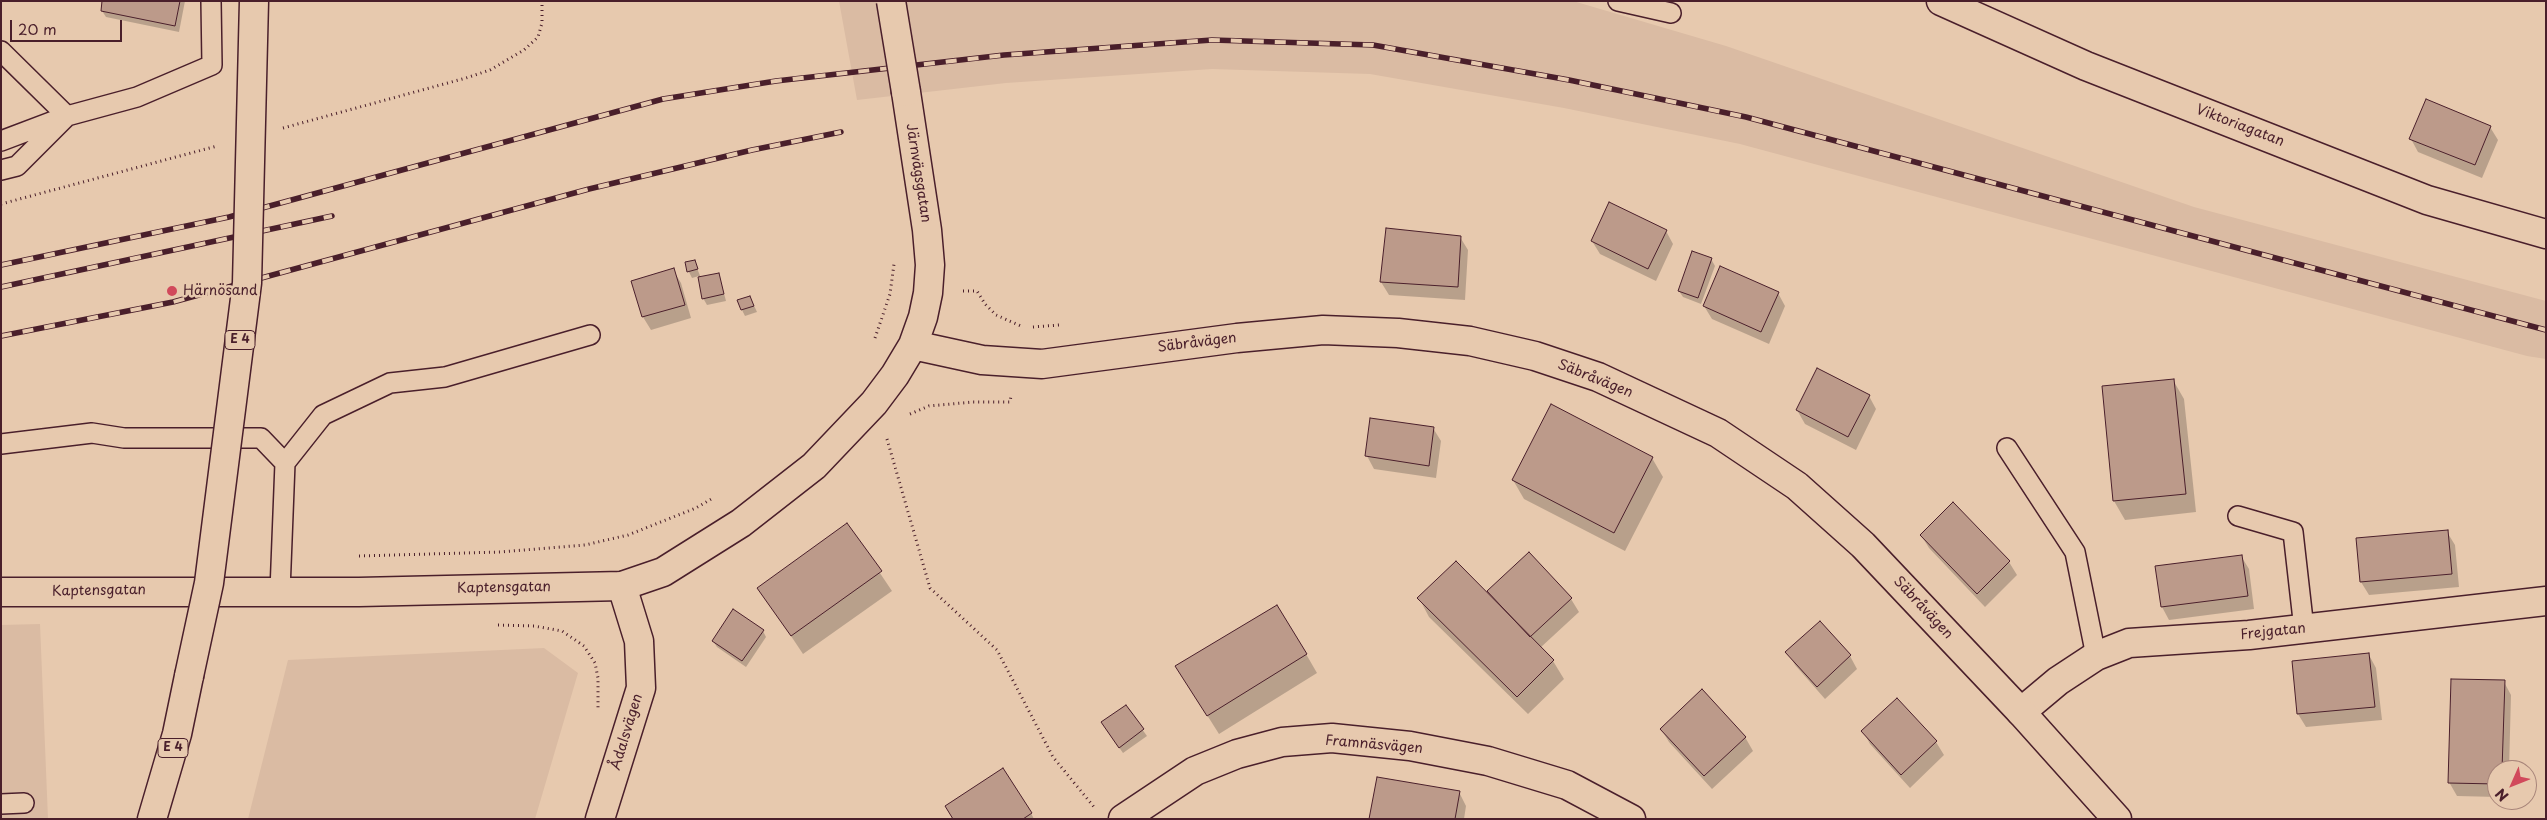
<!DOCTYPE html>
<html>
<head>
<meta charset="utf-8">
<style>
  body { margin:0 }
  #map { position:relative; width:2547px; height:820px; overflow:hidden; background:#e7c9ae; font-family:"Playpen Sans",sans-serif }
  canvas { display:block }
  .frame { position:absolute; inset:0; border:2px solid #4a1f2b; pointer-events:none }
  .north { position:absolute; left:2487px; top:760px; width:50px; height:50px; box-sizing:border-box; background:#e7c9ae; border:1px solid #a8857a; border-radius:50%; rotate:226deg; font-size:14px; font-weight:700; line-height:20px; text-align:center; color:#4a1f2b }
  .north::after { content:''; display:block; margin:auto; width:18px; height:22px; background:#d1495b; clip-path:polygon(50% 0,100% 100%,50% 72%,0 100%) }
  .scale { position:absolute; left:10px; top:20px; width:112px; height:22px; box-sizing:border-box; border:2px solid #4a1f2b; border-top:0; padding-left:6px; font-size:15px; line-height:18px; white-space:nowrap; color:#4a1f2b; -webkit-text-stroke:4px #e7c9ae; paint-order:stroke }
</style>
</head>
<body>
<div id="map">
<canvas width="2547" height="820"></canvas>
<div class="frame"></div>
<div class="north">N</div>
<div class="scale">20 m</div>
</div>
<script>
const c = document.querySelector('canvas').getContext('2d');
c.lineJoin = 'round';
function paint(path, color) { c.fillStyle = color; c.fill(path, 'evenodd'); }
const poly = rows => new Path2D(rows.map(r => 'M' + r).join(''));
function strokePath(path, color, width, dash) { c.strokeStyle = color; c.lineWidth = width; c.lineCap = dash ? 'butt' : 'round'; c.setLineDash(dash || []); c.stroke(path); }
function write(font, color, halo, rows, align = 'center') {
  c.font = font + ' "Playpen Sans",sans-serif'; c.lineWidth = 5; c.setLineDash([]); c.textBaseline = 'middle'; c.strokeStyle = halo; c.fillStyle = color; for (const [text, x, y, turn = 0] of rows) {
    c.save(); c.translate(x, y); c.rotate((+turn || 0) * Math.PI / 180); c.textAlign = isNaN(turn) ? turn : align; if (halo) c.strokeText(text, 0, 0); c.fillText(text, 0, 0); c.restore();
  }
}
const built = poly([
  [839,1,1573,1,1726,46,2194,207,2546,301,2546,359,2527,356,1740,144,1564,108,1370,74,1212,69,1006,83,857,100],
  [40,624,48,819,1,819,1,625],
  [544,648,578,673,535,819,248,819,288,660]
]);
const shadow = poly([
  [104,1,185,1,179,32,106,17,102,11],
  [2490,127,2498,140,2482,178,2418,152,2411,139],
  [1666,231,1673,244,1656,281,1600,254,1592,241],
  [1460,237,1468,250,1465,300,1389,295,1381,282],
  [1711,259,1715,266,1701,304,1683,297,1679,291],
  [694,261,701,278,719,274,726,301,707,305,703,298,699,276,692,278,689,272,686,263],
  [673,270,681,283,691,318,651,330,643,317,633,282],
  [1778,293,1785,306,1769,344,1712,319,1704,306],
  [750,297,757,312,745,316,742,310],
  [2173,380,2184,399,2196,512,2125,520,2114,501,2103,387],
  [1869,396,1876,409,1856,450,1805,424,1797,410],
  [1433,428,1441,441,1436,478,1374,469,1367,456],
  [1652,458,1663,477,1625,551,1524,499,1513,480],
  [1953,504,2009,562,2017,575,1985,607,1929,548,1921,535],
  [847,524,892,591,803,654,759,588],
  [2447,532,2455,545,2459,587,2369,595,2361,582,2357,539],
  [2241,556,2249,569,2254,609,2169,620,2162,607,2157,567],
  [1489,591,1571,599,1579,612,1540,648,1553,661,1564,679,1528,714,1429,617,1419,598,1494,600],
  [763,631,766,637,746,667,717,647,713,641],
  [1787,652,1850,656,1857,669,1825,699,1795,665],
  [1306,654,1317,673,1219,734,1188,685],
  [2369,655,2376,668,2382,720,2306,727,2298,714,2293,662],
  [2504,682,2511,695,2509,770,2497,770,2497,797,2457,796,2449,782],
  [1126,707,1147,736,1123,753,1106,729],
  [1661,729,1745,737,1753,751,1712,789,1669,742],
  [1863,731,1936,742,1944,755,1910,788,1870,744],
  [1459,792,1466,806,1464,819,1371,819],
  [1031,813,1034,819,954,819]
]);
const building = poly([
  [102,1,180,1,175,26,101,11,102,1],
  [2426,99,2491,126,2475,165,2409,139,2426,99],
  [1609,202,1667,230,1648,269,1591,241,1609,202],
  [1386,228,1461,236,1458,287,1380,282,1386,228],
  [1692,251,1712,258,1698,298,1678,291,1692,251],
  [695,260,698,269,687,272,685,262,695,260],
  [1720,266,1779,292,1761,332,1703,306,1720,266],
  [674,268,685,305,642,317,631,281,674,268],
  [719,273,724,294,702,299,698,277,719,273],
  [750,296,754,306,741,310,737,300,750,296],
  [1817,368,1870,395,1848,437,1796,410,1817,368],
  [2174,379,2186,494,2113,501,2102,386,2174,379],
  [1551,404,1653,457,1614,533,1512,480,1551,404],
  [1370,418,1434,427,1429,466,1365,456,1370,418],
  [1953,502,2010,561,1977,594,1920,535,1953,502],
  [847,523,882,571,791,636,757,588,847,523],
  [2448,530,2452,574,2360,582,2356,538,2448,530],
  [1529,552,1572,598,1530,637,1487,591,1529,552],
  [2242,555,2248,596,2161,607,2155,566,2242,555],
  [1456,561,1554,660,1517,697,1417,598,1456,561],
  [1277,605,1307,654,1207,716,1175,666,1277,605],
  [733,609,764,630,742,661,712,641,733,609],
  [1820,621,1851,655,1817,687,1785,652,1820,621],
  [2369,653,2375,707,2297,714,2292,661,2369,653],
  [2451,679,2505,680,2502,770,2497,770,2497,784,2448,783,2451,679],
  [1702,689,1746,737,1704,776,1660,729,1702,689],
  [1897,698,1937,741,1901,775,1861,731,1897,698],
  [1126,705,1144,729,1119,748,1101,722,1126,705],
  [1003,768,1032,813,1023,819,953,819,945,806,1003,768],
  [1377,777,1460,791,1455,819,1369,819,1377,777]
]);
const path = poly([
  [283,128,466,78,490,70,524,50,538,37,542,23,542,1],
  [1,204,217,146],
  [963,291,977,291,985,304,996,315,1021,326],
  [1033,327,1059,325],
  [875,338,890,294,894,264],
  [910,414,929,406,973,402,1010,402,1011,396],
  [887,439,930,588,997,650,1053,757,1094,807],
  [359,556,500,552,585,545,628,535,696,508,713,498],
  [498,625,534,626,562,631,584,646,595,663,598,678,598,708]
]);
const service = poly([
  [1618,1,1671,13],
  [1,51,67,116,17,166,1,170],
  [1,141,67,116,137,97,212,65,211,1],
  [1,444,92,433,124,438,261,438,285,463,280,591],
  [2007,448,2075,552,2096,656],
  [285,463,323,415,390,383,445,377,590,335],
  [2238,516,2293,532,2304,629],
  [1,804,24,803]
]);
const minor = poly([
  [1941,1,2086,66,2427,200,2546,234],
  [2021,712,2058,681,2096,656,2129,643,2249,635,2546,601],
  [600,819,641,688,639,641,622,586],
  [1123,819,1195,771,1237,754,1282,742,1332,738,1410,746,1488,761,1567,785,1631,819]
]);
const secondary = poly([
  [913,345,982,360,1042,364,1237,338,1323,330,1398,333,1470,341,1535,356,1598,377,1718,433,1797,486,1863,545,2021,712,2117,819],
  [1,592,359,592,622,586,663,572,741,523,814,466,874,403,895,375,913,345,923,317,928,293,930,265,927,230,906,92]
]);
const trunk = poly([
  [152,819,177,734,189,676]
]);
const rail = poly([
  [1,265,229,217,663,99,776,81,1004,55,1212,40,1373,45,1569,80,1746,117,2546,330],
  [1,287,332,216],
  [1,336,173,302,589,189,752,150,841,132]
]);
const secondaryBridge = poly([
  [891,1,906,92]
]);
const trunkBridge = poly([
  [189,676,209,583,247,283,254,1]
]);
const markers = [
  [172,291,6,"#d1495b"]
];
const shields = [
  [240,340,30],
  [173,748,30]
];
const shieldNames = [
  ["E 4",240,340],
  ["E 4",173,748]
];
const streetNames = [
  ["Viktoriagatan",2240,126,21],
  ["Järnvägsgatan",918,173,81],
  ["Säbråvägen",1197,343,-7],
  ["Säbråvägen",1595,379,22],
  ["Kaptensgatan",504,588,-1],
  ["Kaptensgatan",99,591,-1],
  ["Säbråvägen",1923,608,47],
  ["Frejgatan",2273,632,-6],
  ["Ådalsvägen",627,732,-73],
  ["Framnäsvägen",1374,745,5]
];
const poiNames = [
  ["Härnösand",183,291]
];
paint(built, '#dabba3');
paint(shadow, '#0003');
paint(building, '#bc9a8a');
strokePath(building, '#4a1f2b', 1);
strokePath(service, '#4a1f2b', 22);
strokePath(minor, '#4a1f2b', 31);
strokePath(secondary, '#4a1f2b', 31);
strokePath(trunk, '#4a1f2b', 31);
strokePath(path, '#4a1f2b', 3, [1, 4]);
strokePath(service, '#e7c9ae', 19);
strokePath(minor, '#e7c9ae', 28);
strokePath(secondary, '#e7c9ae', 28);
strokePath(trunk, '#e7c9ae', 28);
strokePath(rail, '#4a1f2b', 5.5);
strokePath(rail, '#e7c9ae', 4, [11]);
strokePath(secondaryBridge, '#4a1f2b', 31, []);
strokePath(trunkBridge, '#4a1f2b', 31, []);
strokePath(secondaryBridge, '#e7c9ae', 28);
strokePath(trunkBridge, '#e7c9ae', 28);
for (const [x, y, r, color] of markers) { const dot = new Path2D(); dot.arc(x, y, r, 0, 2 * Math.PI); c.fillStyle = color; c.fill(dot); strokePath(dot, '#e7c9ae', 2); }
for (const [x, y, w] of shields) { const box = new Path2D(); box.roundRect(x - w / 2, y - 9.5, w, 19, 4); c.fillStyle = '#e7c9ae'; c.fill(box); strokePath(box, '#4a1f2b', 1); }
write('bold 12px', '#4a1f2b', null, shieldNames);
write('14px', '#4a1f2b', '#e7c9ae', streetNames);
write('14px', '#4a1f2b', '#e7c9ae', poiNames, 'left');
</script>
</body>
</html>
